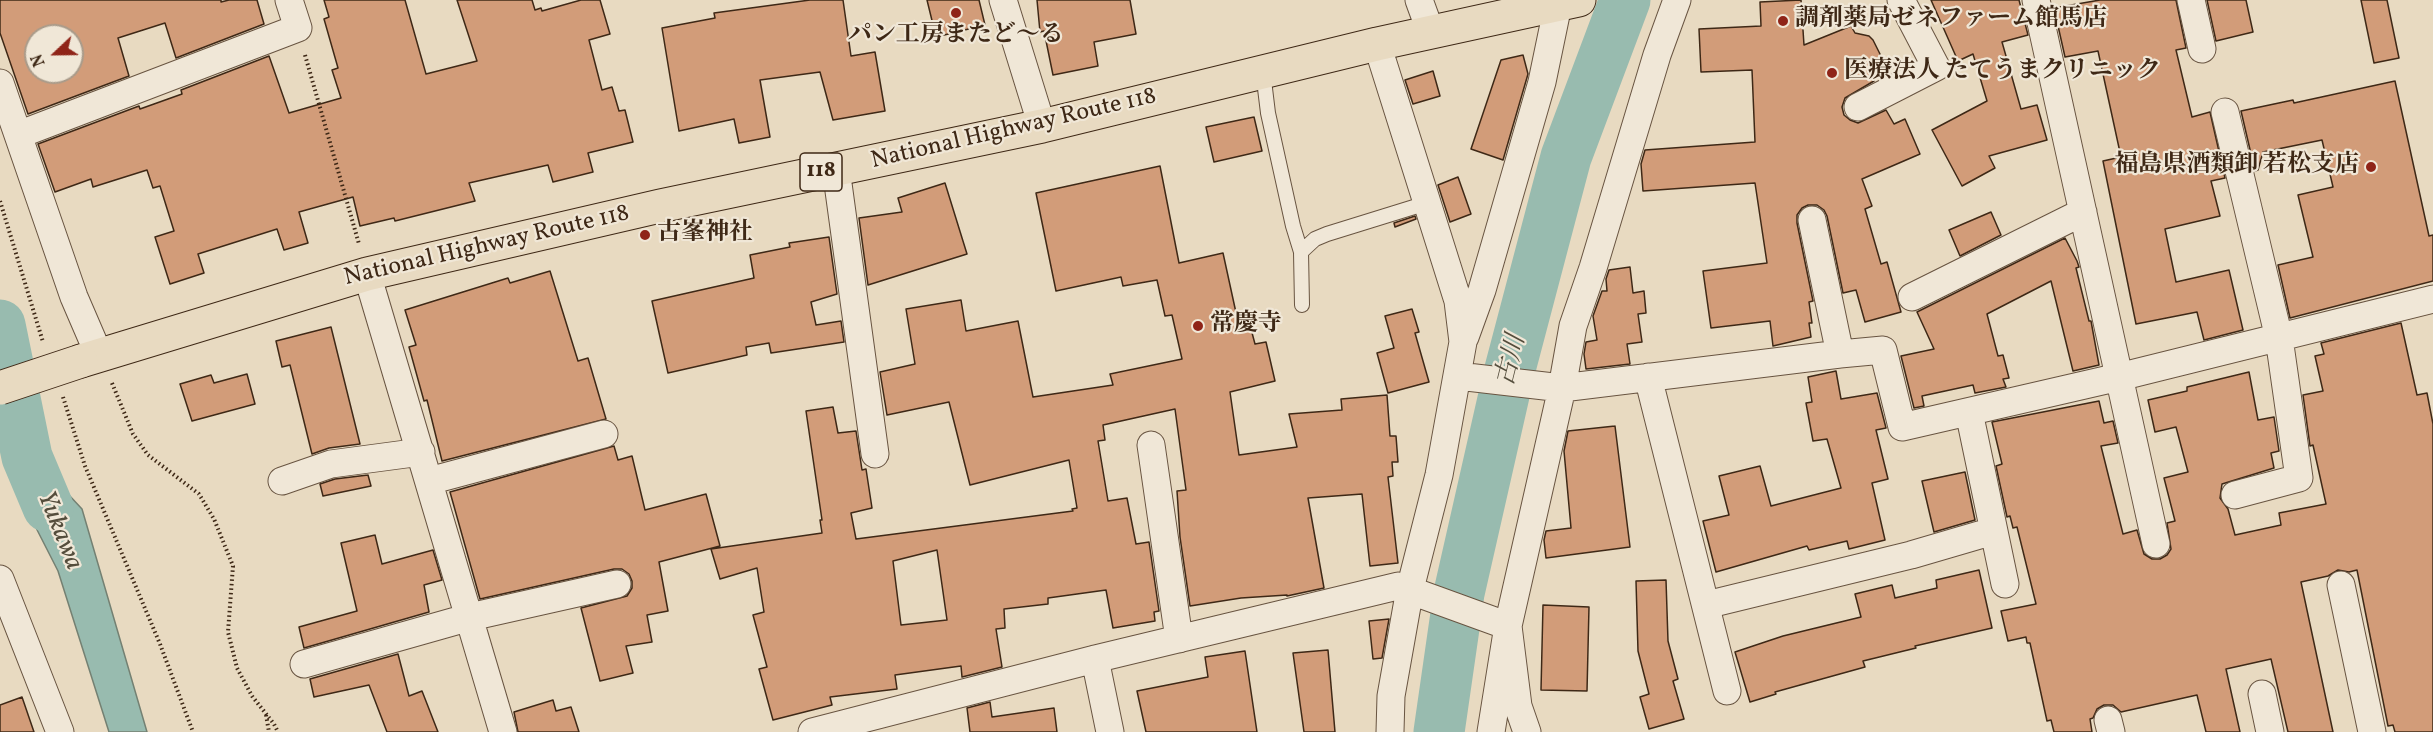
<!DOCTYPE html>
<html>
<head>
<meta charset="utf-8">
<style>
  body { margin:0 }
  #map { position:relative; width:2433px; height:732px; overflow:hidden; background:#e8dac1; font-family:Vollkorn,serif }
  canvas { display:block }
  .north { position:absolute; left:24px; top:24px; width:60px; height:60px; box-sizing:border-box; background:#f0e7d7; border:2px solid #a99b8a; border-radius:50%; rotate:248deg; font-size:16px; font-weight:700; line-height:24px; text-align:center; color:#3e2816 }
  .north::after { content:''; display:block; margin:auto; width:21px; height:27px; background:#8f2418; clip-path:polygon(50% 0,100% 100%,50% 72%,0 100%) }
</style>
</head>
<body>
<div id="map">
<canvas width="2433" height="732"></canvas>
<div class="north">N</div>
</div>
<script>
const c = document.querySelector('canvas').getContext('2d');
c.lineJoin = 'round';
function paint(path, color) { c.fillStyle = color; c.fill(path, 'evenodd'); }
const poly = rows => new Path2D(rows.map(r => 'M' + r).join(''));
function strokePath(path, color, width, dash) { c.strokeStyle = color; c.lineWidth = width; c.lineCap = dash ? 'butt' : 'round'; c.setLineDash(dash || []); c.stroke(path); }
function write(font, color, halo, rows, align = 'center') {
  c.font = font + ' Vollkorn,"Noto Serif JP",serif'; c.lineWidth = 4.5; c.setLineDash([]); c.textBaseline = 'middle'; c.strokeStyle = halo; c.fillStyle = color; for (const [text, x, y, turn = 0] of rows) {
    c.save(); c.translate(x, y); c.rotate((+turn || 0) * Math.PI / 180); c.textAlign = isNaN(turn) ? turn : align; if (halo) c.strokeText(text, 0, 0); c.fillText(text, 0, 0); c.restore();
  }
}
const water = poly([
  [24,442,41,465,82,509,147,732,109,732,58,571,30,516,17,470,24,442]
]);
const river = poly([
  [0,325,27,457,48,507],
  [1439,732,1459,593,1509,373,1566,157,1625,0]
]);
const building = poly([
  [0,0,221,0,221,2,229,0,257,0,264,24,176,58,165,23,118,38,129,76,28,114,0,33,0,0],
  [36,36,72,36,72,72,36,72,36,36],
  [324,0,405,0,426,74,477,61,457,0,532,0,535,10,541,8,542,11,581,0,600,0,610,34,589,40,602,90,612,87,619,111,625,110,633,142,588,153,593,172,553,182,548,165,469,183,475,201,395,221,394,218,360,226,353,197,299,212,308,243,284,250,277,229,198,254,204,273,170,284,155,237,174,231,160,186,153,188,147,170,93,187,91,179,55,192,38,144,139,106,140,109,182,94,181,90,269,56,289,113,341,98,332,70,338,68,324,19,329,17,324,0],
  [810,0,843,0,851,56,875,52,885,111,833,120,820,72,760,80,770,137,739,143,734,119,679,131,662,28,715,18,714,13,810,0],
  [927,0,979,0,985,25,936,37,927,0],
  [1037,0,1130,0,1136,34,1094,42,1098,66,1053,75,1044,31,1040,32,1037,0],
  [1801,0,1804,45,1851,26,1855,33,1869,36,1873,40,1880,54,1879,61,1870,71,1874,81,1845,98,1842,107,1844,115,1850,120,1858,123,1886,110,1894,124,1905,119,1920,154,1862,179,1872,206,1865,209,1881,264,1887,262,1901,312,1865,322,1856,290,1843,293,1827,216,1824,210,1817,205,1808,205,1802,208,1797,215,1797,223,1813,301,1809,302,1812,323,1809,323,1811,337,1773,346,1770,321,1711,328,1703,271,1767,263,1755,183,1643,191,1641,164,1645,150,1755,142,1752,70,1701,72,1699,29,1761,26,1760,2,1801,0],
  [1931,0,2019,0,2028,35,2002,42,2021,109,2037,105,2047,140,1989,156,1995,168,1962,186,1932,130,1987,101,1973,54,1958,61,1931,0],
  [2100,0,2176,0,2186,48,2176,50,2192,117,2210,112,2225,178,2211,181,2220,216,2165,229,2176,282,2229,270,2243,330,2204,340,2197,312,2136,324,2103,161,2121,157,2098,51,2065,57,2054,8,2100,0],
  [2207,0,2246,0,2253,32,2216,41,2207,0],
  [2361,0,2387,0,2399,58,2374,63,2361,0],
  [1523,55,1528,74,1503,160,1471,149,1501,60,1523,55],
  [1433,71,1440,96,1413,104,1405,80,1433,71],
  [2395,81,2429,236,2433,235,2433,281,2290,318,2278,265,2313,257,2298,195,2333,187,2322,140,2263,152,2258,170,2255,171,2241,111,2293,100,2294,103,2395,81],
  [1254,117,1262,151,1214,162,1206,127,1254,117],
  [1160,166,1179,263,1223,253,1240,331,1251,329,1255,344,1266,342,1275,381,1230,392,1239,455,1297,447,1289,414,1342,410,1341,399,1387,395,1390,436,1396,436,1398,462,1392,462,1393,476,1388,477,1398,563,1370,566,1362,494,1308,498,1324,588,1287,596,1287,595,1241,598,1190,606,1180,537,1177,491,1186,490,1175,409,1103,425,1105,440,1098,441,1108,501,1127,498,1136,544,1149,542,1159,611,1154,612,1155,621,1113,628,1106,590,1048,598,1048,604,1004,609,1005,628,996,629,1002,667,962,677,961,666,895,675,897,689,830,697,832,705,773,720,759,669,767,667,753,615,764,612,757,568,720,579,711,549,822,533,820,520,822,520,806,411,833,407,838,433,856,431,862,470,866,469,872,508,851,513,856,539,1073,511,1072,509,1077,508,1069,460,970,485,949,402,887,415,880,372,915,364,906,309,961,300,966,331,1018,321,1033,397,1113,385,1110,374,1182,359,1172,315,1165,316,1157,280,1123,286,1121,277,1056,291,1036,193,1160,166],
  [937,550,947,620,901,625,893,561,937,550],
  [1458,177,1471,214,1450,222,1438,185,1458,177],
  [945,183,967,254,868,285,859,218,902,212,898,198,945,183],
  [1991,212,2001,235,1960,256,1949,230,1991,212],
  [1415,216,1416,219,1395,227,1394,223,1415,216],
  [829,237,837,294,811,302,816,325,841,321,844,342,771,353,769,343,746,347,747,355,668,373,652,301,754,278,750,255,790,247,789,243,829,237],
  [2065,238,2077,261,2079,267,2076,268,2089,321,2091,321,2099,365,2073,371,2051,281,1987,314,1998,356,2003,355,2009,378,2003,379,2006,387,1975,393,1973,385,1922,396,1924,406,1914,408,1901,356,1934,349,1917,312,2065,238],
  [1630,267,1633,293,1644,291,1646,313,1638,314,1642,342,1627,344,1630,364,1586,369,1584,354,1586,342,1597,340,1593,316,1602,291,1607,291,1606,279,1609,270,1630,267],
  [550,271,578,361,588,358,606,419,442,461,427,400,424,401,409,347,416,345,405,310,508,278,510,283,550,271],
  [1412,309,1419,332,1415,333,1429,382,1388,393,1377,353,1394,348,1385,316,1412,309],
  [2401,323,2417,395,2427,393,2433,424,2433,732,2395,732,2393,725,2388,726,2357,570,2349,572,2338,570,2328,576,2301,582,2333,732,2288,732,2271,659,2226,669,2240,732,2206,732,2197,695,2121,712,2113,705,2104,705,2097,709,2093,718,2090,719,2092,732,2054,732,2051,720,2047,721,2030,643,2027,643,2026,637,2008,641,2001,611,2036,604,2017,527,2013,528,2010,516,2007,517,1996,466,2002,464,1992,422,2099,401,2104,423,2113,421,2118,443,2101,446,2123,534,2137,530,2144,554,2152,559,2160,559,2167,555,2171,549,2167,523,2175,521,2164,478,2188,472,2176,427,2155,432,2148,400,2187,391,2187,387,2249,372,2258,420,2274,417,2279,451,2271,453,2274,468,2222,484,2220,498,2228,509,2235,535,2281,525,2279,513,2326,504,2313,445,2310,446,2303,395,2323,391,2315,356,2324,354,2321,343,2401,323],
  [331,327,360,444,329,448,312,454,290,365,282,367,276,341,331,327],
  [1836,371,1841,399,1877,393,1886,428,1876,430,1888,479,1872,483,1885,540,1849,549,1847,541,1809,550,1807,546,1716,572,1703,521,1729,515,1719,476,1760,466,1771,506,1841,488,1827,439,1813,441,1806,403,1812,402,1808,377,1836,371],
  [247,374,255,404,192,421,180,384,211,375,214,383,247,374],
  [1615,426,1630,547,1546,558,1544,540,1546,531,1571,528,1564,451,1568,431,1615,426],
  [614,446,618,460,632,456,645,510,706,494,720,546,659,562,668,611,647,615,652,642,626,646,633,673,600,681,581,608,627,596,632,588,632,581,629,574,622,569,614,569,480,599,450,492,614,446],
  [1965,472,1975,520,1934,532,1922,481,1965,472],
  [368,475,371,486,323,496,320,484,335,479,368,475],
  [375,535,382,564,433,550,442,580,424,585,429,612,304,648,299,627,357,611,341,543,375,535],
  [1979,570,1992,628,1915,646,1916,648,1863,661,1865,667,1775,692,1776,694,1750,702,1735,652,1783,636,1861,617,1855,594,1892,585,1895,598,1937,588,1936,580,1979,570],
  [1666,580,1668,641,1678,679,1673,681,1684,719,1649,729,1640,697,1649,694,1638,651,1636,581,1666,580],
  [1543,605,1589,607,1587,691,1541,690,1543,605],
  [1389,619,1382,658,1373,659,1369,621,1389,619],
  [1328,650,1335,732,1304,732,1293,653,1328,650],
  [1245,651,1257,732,1146,732,1137,691,1208,677,1205,657,1245,651],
  [398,654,409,696,422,691,438,732,387,732,369,685,314,697,310,679,398,654],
  [22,697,34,732,0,732,0,705,22,697],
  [553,700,556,711,571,707,579,732,518,732,514,712,553,700],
  [990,702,992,717,1054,708,1057,732,970,732,967,708,990,702]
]);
const path = poly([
  [305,55,359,244],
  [0,201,43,342],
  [112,383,133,434,148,455,199,494,214,519,233,566,228,632,237,668,252,696,274,724,278,732],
  [63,397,85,466,160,644,193,732],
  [266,715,269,732]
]);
const lane = poly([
  [1263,72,1268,113,1293,226,1301,252,1302,305],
  [1301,252,1315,239,1327,234,1427,203]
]);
const street = poly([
  [1003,0,1042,126],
  [1419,0,1431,33],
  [2036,0,2156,544],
  [2191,0,2202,49],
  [1377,44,1458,301,1463,342,1439,475,1410,589,1391,696,1390,732],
  [0,83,74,297,99,355],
  [1858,107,1936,67,1901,0],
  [2225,112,2279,338,2299,478,2235,495],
  [18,135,298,28,289,0],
  [836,169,875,454],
  [1812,220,1840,354,1883,350,1902,427,2119,377,2433,299],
  [367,274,503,732],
  [1912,297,2083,212],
  [1465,337,1482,290,1542,82,1559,0],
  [1458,376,1562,388,1840,354],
  [1648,377,1727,691],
  [1969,412,2005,584],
  [1151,445,1179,639],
  [282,481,331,464,421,452],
  [429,481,604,434],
  [0,579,60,732],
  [2341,585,2372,732],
  [1706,605,1911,555,1993,531],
  [1095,659,1110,732],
  [304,664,470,617,617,584],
  [2262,694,2270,732],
  [2108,720,2111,732],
  [812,732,1095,659,1398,586,1508,626,1518,706,1527,732],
  [1491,732,1508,626,1562,388,1573,326,1593,268,1657,55,1677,0]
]);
const highway = poly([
  [81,361,367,274,660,206,1042,126,1377,44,1579,0]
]);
const highwayBridge = poly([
  [0,388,81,361]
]);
const markers = [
  [956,13,6,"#8f2418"],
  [1783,21,6,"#8f2418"],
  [1832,73,6,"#8f2418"],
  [2371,167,6,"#8f2418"],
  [645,235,6,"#8f2418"],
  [1198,326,6,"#8f2418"]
];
const shields = [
  [821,172,42]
];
const shieldNames = [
  ["118",821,172]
];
const poiNames = [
  ["調剤薬局ゼネファーム館馬店",1795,21],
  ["パン工房またど～る",956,37,"center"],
  ["医療法人 たてうまクリニック",1844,73],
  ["福島県酒類卸 若松支店",2359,167,"right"],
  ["古峯神社",657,235],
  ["常慶寺",1210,326]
];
const streetNames = [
  ["National Highway Route 118",1014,130,-13],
  ["National Highway Route 118",487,247,-13]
];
const waterNames = [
  ["古川",1513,361,-76],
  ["Yukawa",58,531,68]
];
paint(water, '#98bbaf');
strokePath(water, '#748072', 1.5);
strokePath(river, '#98bbaf', 51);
paint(building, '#d29c79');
strokePath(building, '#3e2816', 1.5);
strokePath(lane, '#685441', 16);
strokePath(street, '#685441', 29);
strokePath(highway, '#3e2816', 35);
strokePath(path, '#3e2816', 4, [1.5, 3]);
strokePath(lane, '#f0e7d7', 14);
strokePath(street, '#f0e7d7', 27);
strokePath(highway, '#e8dac1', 33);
strokePath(highwayBridge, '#3e2816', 35, []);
strokePath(highwayBridge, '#e8dac1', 33);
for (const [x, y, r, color] of markers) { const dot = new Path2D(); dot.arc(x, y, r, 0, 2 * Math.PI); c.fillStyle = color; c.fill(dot); strokePath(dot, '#f0e7d7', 2); }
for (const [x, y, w] of shields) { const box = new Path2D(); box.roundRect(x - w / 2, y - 19, w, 38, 4.5); c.fillStyle = '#f0e7d7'; c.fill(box); strokePath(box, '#3e2816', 1.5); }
write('bold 22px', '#3e2816', null, shieldNames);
write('bold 24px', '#3e2816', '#f0e7d7', poiNames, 'left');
write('24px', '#3e2816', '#f0e7d7', streetNames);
write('italic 26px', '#544d3c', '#f0e7d7', waterNames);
</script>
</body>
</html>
